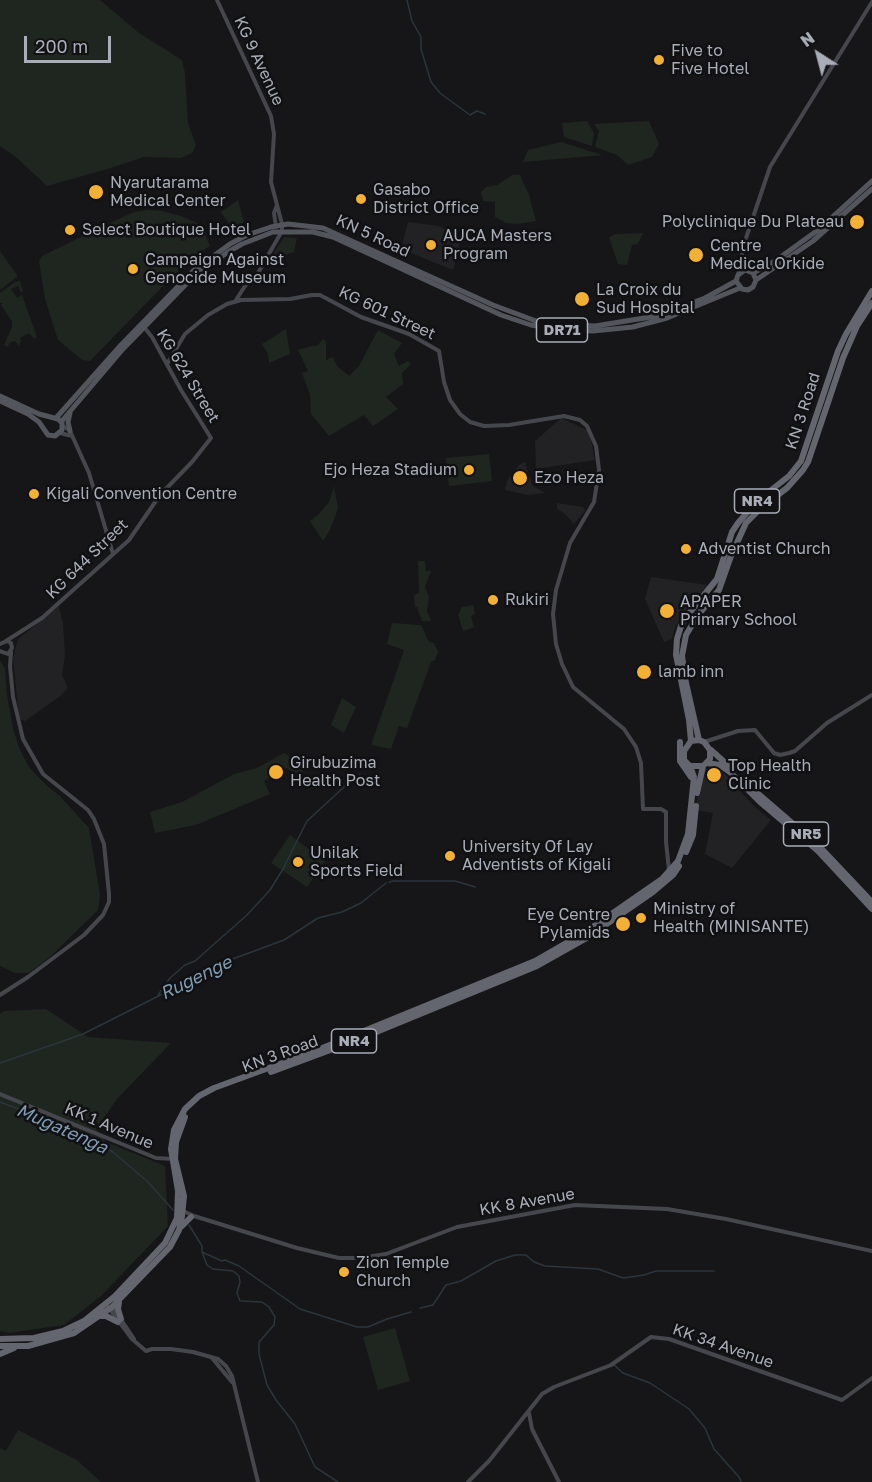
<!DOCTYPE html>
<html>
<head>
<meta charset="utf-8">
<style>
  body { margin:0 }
  #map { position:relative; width:872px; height:1482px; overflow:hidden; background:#161618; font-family:"Golos Text",sans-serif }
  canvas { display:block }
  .north { position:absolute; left:788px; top:24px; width:60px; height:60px; -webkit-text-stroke:4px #111113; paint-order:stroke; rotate:324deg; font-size:16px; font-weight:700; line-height:24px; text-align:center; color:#a8adb8 }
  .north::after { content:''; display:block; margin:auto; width:21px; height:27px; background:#a8adb8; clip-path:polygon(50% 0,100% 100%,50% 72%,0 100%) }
  .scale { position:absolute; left:24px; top:36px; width:87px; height:27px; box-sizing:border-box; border:3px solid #a8adb8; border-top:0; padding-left:8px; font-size:18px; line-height:21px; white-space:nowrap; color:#a8adb8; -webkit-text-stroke:4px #111113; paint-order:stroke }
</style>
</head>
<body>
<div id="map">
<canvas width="872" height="1482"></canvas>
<div class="north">N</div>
<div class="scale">200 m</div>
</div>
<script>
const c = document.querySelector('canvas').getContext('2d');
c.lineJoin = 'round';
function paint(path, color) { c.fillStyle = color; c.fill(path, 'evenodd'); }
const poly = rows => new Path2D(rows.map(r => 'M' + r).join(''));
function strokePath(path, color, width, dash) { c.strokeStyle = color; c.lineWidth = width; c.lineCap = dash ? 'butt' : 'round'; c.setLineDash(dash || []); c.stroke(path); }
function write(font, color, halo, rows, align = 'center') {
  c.font = font + ' "Golos Text",sans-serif'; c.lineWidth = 5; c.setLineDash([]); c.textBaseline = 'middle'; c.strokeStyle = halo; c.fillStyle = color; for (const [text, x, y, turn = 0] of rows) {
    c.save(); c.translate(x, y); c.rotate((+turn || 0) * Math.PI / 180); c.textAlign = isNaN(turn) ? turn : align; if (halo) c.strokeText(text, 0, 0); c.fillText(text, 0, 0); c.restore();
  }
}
const built = poly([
  [408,222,439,226,455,234,460,242,453,270,401,249],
  [561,418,589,431,595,460,536,469,535,441],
  [525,462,532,485,545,493,528,495,505,490,507,481,520,464],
  [557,503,583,507,585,511,574,524,564,513,557,509],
  [651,577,708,585,683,614,675,628,672,639,664,642,645,599],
  [59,606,63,624,65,655,62,675,68,688,59,697,25,721,19,719,13,658,18,639],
  [715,767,719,768,755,807,771,820,732,868,705,854,713,813,696,810,699,782,704,769]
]);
const green = poly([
  [0,0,100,0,139,33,182,60,185,73,188,123,196,145,192,153,181,158,144,157,111,168,47,186,16,157,0,146],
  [587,121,594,133,592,146,564,137,562,123],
  [649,121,659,144,652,157,628,165,617,155,595,147,599,131,594,124],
  [561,142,602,155,605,155,523,162,528,150],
  [512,175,520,175,529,195,536,221,518,224,506,223,495,217,495,202,483,201,481,192,486,187,497,185],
  [238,200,244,222,232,228,221,212],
  [148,210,163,211,184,217,201,225,210,246,193,257,173,276,90,361,82,360,58,340,45,299,39,261,42,256,97,229,134,212],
  [643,233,638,244,632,245,627,265,618,264,609,237,616,234],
  [284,237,297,238,294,252,274,258,271,257],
  [0,251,17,275,17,277,0,290],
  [20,281,23,291,21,293,18,286,11,289,17,298,22,295,37,337,34,339,29,333,20,338,21,341,19,346,15,341,11,342,7,347,4,345,12,327,12,321,1,305,3,303,0,303,0,293,15,282],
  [286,329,290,354,269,363,268,354,262,344],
  [378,330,402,343,394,354,399,366,408,361,411,364,402,373,403,384,386,397,398,409,373,426,364,415,329,436,311,414,310,395,302,373,308,371,298,350,312,346,317,346,323,339,326,342,326,360,333,357,337,366,349,376,359,366],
  [489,454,492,481,449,486,446,458],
  [334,487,338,508,330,530,323,541,310,521,319,514,329,502],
  [418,561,425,561,426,571,431,571,425,587,429,597,427,611,431,621,422,621,417,607,415,607,414,595,419,593],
  [473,605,475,614,471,616,474,627,463,631,458,615,462,607],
  [392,623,421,625,429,642,434,643,438,652,435,660,431,662,407,728,399,726,391,749,371,745,404,650,387,644],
  [0,661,5,668,7,695,13,728,19,748,29,767,47,786,59,795,89,828,100,895,98,910,50,957,29,973,15,973,0,966],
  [342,698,356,707,344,733,331,725],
  [284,753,306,767,301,775,286,768,264,781,270,794,196,825,155,833,150,812,182,802,234,774,257,768],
  [290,835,325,861,307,887,271,863],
  [46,1009,88,1037,171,1043,117,1099,96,1129,106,1142,165,1166,168,1226,101,1296,64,1325,9,1333,0,1331,0,1014,4,1011],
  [395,1328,410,1381,378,1390,363,1337],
  [18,1430,77,1460,101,1482,0,1482,0,1448,6,1451]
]);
const stream = poly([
  [407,0,412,21,421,37,421,49,431,82,440,93,470,115,477,111,485,114],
  [389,882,394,881,455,881,475,887],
  [158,995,170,978,185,965,195,961,247,915,270,890,283,869,307,821,344,787,358,778,360,774],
  [0,1063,83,1034,230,960,284,940,318,918,342,912,361,903,386,883],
  [0,1102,65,1127,113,1152,148,1182,173,1210],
  [189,1225,202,1246,202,1252,222,1261,225,1260,239,1266,300,1309,357,1327,368,1327,387,1319,411,1312],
  [202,1252,207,1265,213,1269,233,1271,239,1276,240,1282,237,1293,240,1301,262,1302,269,1307,275,1317,274,1325,259,1342,259,1354,267,1385,276,1400,295,1424,315,1467,338,1482],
  [420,1308,433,1305,446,1285,461,1281,496,1261,515,1255,526,1255,534,1262,545,1266,598,1269,623,1278,644,1275,656,1271,714,1271],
  [614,1365,623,1373,650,1383,689,1409,705,1428,714,1449,739,1477,741,1482]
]);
const secondary = poly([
  [217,0,271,116,274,134,271,182,282,224,282,231,258,273,245,286,236,300],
  [276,227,274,213,277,205],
  [738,275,744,244,770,167,872,2],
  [167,364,185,334,208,315,227,304,241,300,290,299,312,295,320,295,361,317,409,334,439,351,444,382,450,400,460,414,470,422,484,426,509,425,564,416,580,420,587,426,596,446,599,470,594,502,570,543,556,590,553,614,556,644,562,664,573,687,624,729,636,747,641,763,643,809,661,809,666,812,666,842,669,870],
  [62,425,70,431,89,473,113,554],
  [60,433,72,436],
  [6,641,42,618,129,540,160,495,192,462,211,438,181,390,152,337,144,327],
  [0,644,7,641,11,643,12,648,8,654,0,651],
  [704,742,738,731,755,730,774,753,780,755,789,753,795,751,827,723,872,695],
  [0,995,28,977,84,935,103,915,109,902,109,894,104,844,94,819,88,810,43,774,23,739,13,697,10,666,11,652],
  [0,1094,156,1158,175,1159],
  [181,1210,194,1216,297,1248,339,1258,360,1258,386,1254,457,1227,575,1205,667,1209,726,1219,872,1251],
  [106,1304,132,1339,146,1351,152,1349,171,1349,193,1352,218,1359,226,1366,232,1376,258,1482],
  [112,1306,134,1339],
  [212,1358,232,1382],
  [529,1413,532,1429,559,1482],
  [468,1482,489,1461,542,1394,554,1387,611,1365,651,1337,669,1339,842,1400,872,1378]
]);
const primary = poly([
  [753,273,775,261,818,230,872,181],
  [756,280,753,273,745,270,738,275,736,281,742,289,748,290,753,287,756,280,813,241,872,189],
  [0,396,39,414,58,419,62,423,62,430,55,436,48,435,39,422,28,414,0,401],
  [56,418,121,345,193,271,230,244,247,235,271,227,288,224,323,228,493,305,536,321,557,324,595,326,657,316,705,298,736,281],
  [61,422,123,349,192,278,228,252,242,244,273,232,313,232,333,237,501,315,531,325,555,329,593,331,633,327,667,318,740,288],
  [70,431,68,422,70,413]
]);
const highway = poly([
  [699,740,686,683,682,656,686,635,698,615,719,590,731,556,746,523,763,506,787,488,803,470,808,462,843,358,857,326,872,303],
  [691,741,689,720,676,655,677,639,681,626,686,617,717,579,732,532,738,523,756,502,789,476,801,461,838,351,846,334,872,291],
  [680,742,680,761,691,777],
  [711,750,730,767],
  [707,763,720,765,730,772,760,802,818,851,872,909],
  [748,785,820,847,872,902],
  [697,793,703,766],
  [686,852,693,835,696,806],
  [271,1072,352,1042,537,966,585,939,653,892,673,875,679,866],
  [181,1227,191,1217],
  [119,1302,118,1309,121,1319],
  [101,1316,106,1316,118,1322],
  [0,1339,34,1338,63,1331,84,1321,115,1296,165,1243,177,1218,178,1191,171,1149,174,1130,185,1109,199,1096,214,1088,315,1051,535,961,587,931,662,879,678,861,688,834,694,777,690,766,684,760,684,751,691,741,699,740,704,742,710,750,710,759,703,766,690,766],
  [0,1346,28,1346,74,1333,112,1307,170,1247,179,1230,182,1216,184,1196,175,1159,176,1142,185,1117],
  [0,1354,14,1348]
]);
const markers = [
  [659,60,6,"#f2b134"],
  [96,192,8,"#f2b134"],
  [361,199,6,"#f2b134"],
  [857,222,8,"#f2b134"],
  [70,230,6,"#f2b134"],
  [431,245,6,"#f2b134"],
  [696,255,8,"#f2b134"],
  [133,269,6,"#f2b134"],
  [582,299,8,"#f2b134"],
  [469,470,6,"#f2b134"],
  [520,478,8,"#f2b134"],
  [34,494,6,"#f2b134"],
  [686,549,6,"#f2b134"],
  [493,600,6,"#f2b134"],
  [667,611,8,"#f2b134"],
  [644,672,8,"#f2b134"],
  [276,772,8,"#f2b134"],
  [714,775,8,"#f2b134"],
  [450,856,6,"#f2b134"],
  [298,862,6,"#f2b134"],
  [641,918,6,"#f2b134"],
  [623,924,8,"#f2b134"],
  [344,1272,6,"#f2b134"]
];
const shields = [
  [562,330,51],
  [757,501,45],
  [806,834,45],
  [354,1041,45]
];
const shieldNames = [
  ["DR71",562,330],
  ["NR4",757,501],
  ["NR5",806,834],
  ["NR4",354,1041]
];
const poiNames = [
  ["Five to",671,51],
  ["Five Hotel",671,69],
  ["Nyarutarama",110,183],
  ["Medical Center",110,201],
  ["Gasabo",373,190],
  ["District Office",373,208],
  ["Polyclinique Du Plateau",844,222,"right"],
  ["Select Boutique Hotel",82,230],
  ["AUCA Masters",443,236],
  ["Program",443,254],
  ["Centre",710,246],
  ["Medical Orkide",710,264],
  ["Campaign Against",145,260],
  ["Genocide Museum",145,278],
  ["La Croix du",596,290],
  ["Sud Hospital",596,308],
  ["Ejo Heza Stadium",457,470,"right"],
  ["Ezo Heza",534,478],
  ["Kigali Convention Centre",46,494],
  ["Adventist Church",698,549],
  ["Rukiri",505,600],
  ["APAPER",680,602],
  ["Primary School",680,620],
  ["lamb inn",658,672],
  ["Girubuzima",290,763],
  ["Health Post",290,781],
  ["Top Health",728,766],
  ["Clinic",728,784],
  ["University Of Lay",462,847],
  ["Adventists of Kigali",462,865],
  ["Unilak",310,853],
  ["Sports Field",310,871],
  ["Ministry of",653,909],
  ["Health (MINISANTE)",653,927],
  ["Eye Centre",610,915,"right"],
  ["Pylamids",610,933,"right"],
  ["Zion Temple",356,1263],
  ["Church",356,1281]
];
const streetNames = [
  ["KG 9 Avenue",259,61,65],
  ["KN 5 Road",373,236,25],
  ["KG 601 Street",387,313,25],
  ["KG 624 Street",188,376,59],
  ["KN 3 Road",803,411,-72],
  ["KG 644 Street",87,559,-44],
  ["KN 3 Road",280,1054,-20],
  ["KK 1 Avenue",109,1126,23],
  ["KK 8 Avenue",527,1202,-10],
  ["KK 34 Avenue",723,1346,19]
];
const waterNames = [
  ["Rugenge",196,978,-26],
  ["Mugatenga",62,1129,24]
];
paint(built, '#222225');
paint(green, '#1e261f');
strokePath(stream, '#2c353c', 1.5);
strokePath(secondary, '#45474d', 4);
strokePath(primary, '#53555c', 5);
strokePath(highway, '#63666e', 6);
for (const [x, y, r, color] of markers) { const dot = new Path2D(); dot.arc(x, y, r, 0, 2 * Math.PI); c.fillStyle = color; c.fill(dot); strokePath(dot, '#111113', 2); }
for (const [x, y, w] of shields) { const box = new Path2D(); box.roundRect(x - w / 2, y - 12, w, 24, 4.5); c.fillStyle = '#111113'; c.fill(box); strokePath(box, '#a8adb8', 1.5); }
write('bold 15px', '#a8adb8', null, shieldNames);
write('16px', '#a8adb8', '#111113', poiNames, 'left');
write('16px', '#a8adb8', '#111113', streetNames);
write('italic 18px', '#7f9bb3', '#111113', waterNames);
</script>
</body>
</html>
